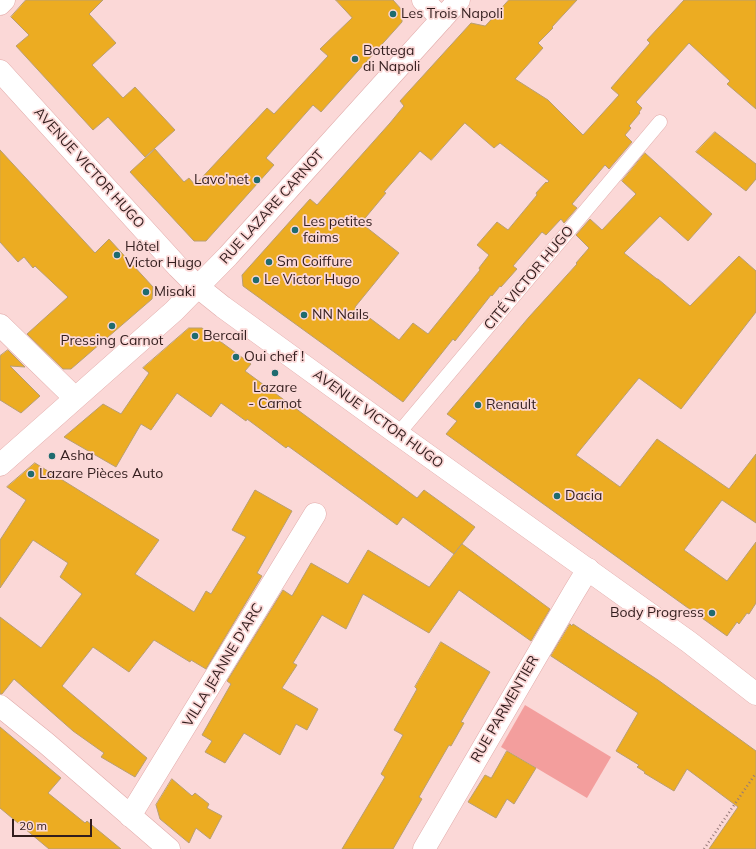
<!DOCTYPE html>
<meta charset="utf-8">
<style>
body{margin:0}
#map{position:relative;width:756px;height:849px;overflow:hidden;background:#fbd8d7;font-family:Mulish,sans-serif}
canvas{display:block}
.scale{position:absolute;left:12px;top:819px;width:80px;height:18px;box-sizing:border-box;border:2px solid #321d1d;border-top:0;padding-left:5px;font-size:12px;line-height:14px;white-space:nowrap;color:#321d1d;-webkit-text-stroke:3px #fbd8d7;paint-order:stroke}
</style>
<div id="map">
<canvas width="756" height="849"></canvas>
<div class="scale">20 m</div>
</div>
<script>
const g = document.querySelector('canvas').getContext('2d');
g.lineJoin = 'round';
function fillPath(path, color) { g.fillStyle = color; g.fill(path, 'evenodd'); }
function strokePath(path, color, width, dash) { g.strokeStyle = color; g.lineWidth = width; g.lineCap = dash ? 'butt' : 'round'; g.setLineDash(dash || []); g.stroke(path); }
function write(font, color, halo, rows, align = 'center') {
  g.font = font + ' Mulish,sans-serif'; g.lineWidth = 3.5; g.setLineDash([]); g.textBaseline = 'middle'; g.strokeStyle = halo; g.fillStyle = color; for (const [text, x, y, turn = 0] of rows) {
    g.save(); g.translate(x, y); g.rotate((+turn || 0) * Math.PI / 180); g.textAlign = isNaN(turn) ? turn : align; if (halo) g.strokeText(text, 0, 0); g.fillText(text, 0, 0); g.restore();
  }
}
const green = new Path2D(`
 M525 705 611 757 587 798 501 747Z`);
const building = new Path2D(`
 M26 0H103L89 14 116 43 92 65 123 98 135 87 175 130 145 157 108 117 93 130 16 46 29 35 11 17Z
 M336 0H393L402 10V22L321 112 313 105 266 158 274 165 206 241H194L130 172 155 149 184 182 189 178 195 185 267 108 274 114 328 56 320 49 352 18Z
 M509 0H577L552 27 553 28 538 43 543 48 515 79 548 100 583 135 619 95 611 88 650 43 647 40 684 0H756V109L727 84 730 81 689 43 636 102 642 108 639 112 640 113 629 126 631 128 625 135 632 142 609 169 605 165 572 204 577 208 564 223 561 219 546 235 542 232 513 266 517 269 501 287 500 286 492 296 491 295 455 341 453 339 403 402 243 286 242 275 310 199 317 205 390 123 404 106 400 101 471 23 485 26ZM465 123 494 148 500 143 549 181 547 183 546 182 536 193 537 195 508 230 497 222 477 245 489 255 479 268 480 270 428 334 413 323 399 340 355 307 399 253 361 223 386 193 384 192 420 151 431 160Z
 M715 132 756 164V179L746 191 696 152Z
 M0 150 95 253 109 239 153 287 152 299 71 369H63L27 334 68 297 35 266 33 268 24 257 18 262 0 242Z
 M645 153 712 214 688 241 660 216 624 253 657 279H658L690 306 739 256 756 271V312L681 409 639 378 576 455 620 487 657 439 729 489 756 454V523L722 500 684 550 727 581 756 542V603L749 614 747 613 739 624 737 622 727 636 446 434 457 421 447 414 529 317 577 264 576 263 589 248 576 235 590 219 602 230 636 194 622 181Z
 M189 328H202L251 364 245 371 417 498 424 490 475 527 454 554 403 517 397 525 288 446 286 448 247 419 246 421 221 403 211 417 177 393 151 430 141 424 116 467 64 437 103 404 121 414 149 373 143 368Z
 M8 350 25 367 10 366 40 396 21 413 0 400V356Z
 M35 463 159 540 135 574 194 612 206 591 211 594 246 537 232 530 255 490 292 511 257 573 262 576 206 669 191 660 190 662 154 640 129 672 93 647 62 686 147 758 135 777 101 757 104 753 73 731 14 679 2 694H0V617L41 648 82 594 60 577 68 563 33 540 0 588V540L26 500 7 487Z
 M462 544 550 609 531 641 459 590 429 633 363 594 346 629 322 615 293 663 297 665 282 688 318 709 307 730 296 724 280 755 244 733 225 763 205 752 212 741 202 735 231 684 227 681 283 590 292 596 311 563 348 584 368 550 429 587Z
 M570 624 572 626 573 624 658 680 756 751V849H709L738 807 687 769 674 791 644 773 645 772 637 767 639 765 616 751 638 713 551 656Z
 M441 642 490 672 461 722 464 723 451 746 449 745 419 797 422 799 393 849H342L385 777 381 774 403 735 394 730 417 689 415 687Z
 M0 727 61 778 48 793 85 823 87 821 121 849H49L0 808Z
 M507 751 536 768 514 804 507 799 496 818 468 802 485 775 491 778Z
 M172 779 192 796 195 793 209 804 207 808 222 816 210 839 196 828 189 843 160 819 156 805Z`);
const path = new Path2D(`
 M704 849 756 773`);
const service = new Path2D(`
 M398 434 660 122`);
const minor = new Path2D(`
 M423 0 442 19
 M0 4 4 0
 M0 325 75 398
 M0 465 174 311 228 256 459 0
 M0 706 46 743 169 849
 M130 816 315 514
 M424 849 574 592 588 569`);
const tertiary = new Path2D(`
 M0 71 178 267 198 287 223 307 398 434 689 642 756 694`);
const markers = [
 [393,14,4,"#1f6b6f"],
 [355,59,4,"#1f6b6f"],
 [257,180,4,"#1f6b6f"],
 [295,230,4,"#1f6b6f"],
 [117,255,4,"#1f6b6f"],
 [269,262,4,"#1f6b6f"],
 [256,280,4,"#1f6b6f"],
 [146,292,4,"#1f6b6f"],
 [304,315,4,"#1f6b6f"],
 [112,326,4,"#1f6b6f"],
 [195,336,4,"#1f6b6f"],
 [236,357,4,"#1f6b6f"],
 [275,373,4,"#1f6b6f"],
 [478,405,4,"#1f6b6f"],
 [52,456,4,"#1f6b6f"],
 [31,474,4,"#1f6b6f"],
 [557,496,4,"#1f6b6f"],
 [712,613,4,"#1f6b6f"]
];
const poiNames = [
 ["Les Trois Napoli",401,14],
 ["Bottega",363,51],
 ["di Napoli",363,67],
 ["Lavo'net",249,180,"right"],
 ["Les petites",303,222],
 ["faims",303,238],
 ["Hôtel",125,247],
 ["Victor Hugo",125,263],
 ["Sm Coiffure",277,262],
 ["Le Victor Hugo",264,280],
 ["Misaki",154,292],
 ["NN Nails",312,315],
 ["Bercail",203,336],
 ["Pressing Carnot",112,341,"center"],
 ["Oui chef !",244,357],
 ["Lazare",275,388,"center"],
 ["- Carnot",275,404,"center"],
 ["Renault",486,405],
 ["Asha",60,456],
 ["Lazare Pièces Auto",39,474],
 ["Dacia",565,496],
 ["Body Progress",704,613,"right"]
];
const streetNames = [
 ["AVENUE VICTOR HUGO",89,168,48],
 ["RUE LAZARE CARNOT",272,207,-48],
 ["CITÉ VICTOR HUGO",529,278,-50],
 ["AVENUE VICTOR HUGO",378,419,36],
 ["VILLA JEANNE D'ARC",223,665,-59],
 ["RUE PARMENTIER",505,709,-60]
];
fillPath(green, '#f39e9d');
fillPath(building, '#ecac22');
strokePath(building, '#b89e73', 1);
strokePath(service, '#e1aaa9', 15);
strokePath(minor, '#e1aaa9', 23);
strokePath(tertiary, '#e1aaa9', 23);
strokePath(path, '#957979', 2.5, [1, 3]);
strokePath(service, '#fff', 14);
strokePath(minor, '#fff', 22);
strokePath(tertiary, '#fff', 22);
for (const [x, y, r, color] of markers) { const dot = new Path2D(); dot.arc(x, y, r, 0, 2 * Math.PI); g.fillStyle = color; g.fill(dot); strokePath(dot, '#fbd8d7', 1.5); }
write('14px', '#321d1d', '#fbd8d7', poiNames, 'left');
write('14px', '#321d1d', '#fbd8d7', streetNames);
</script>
